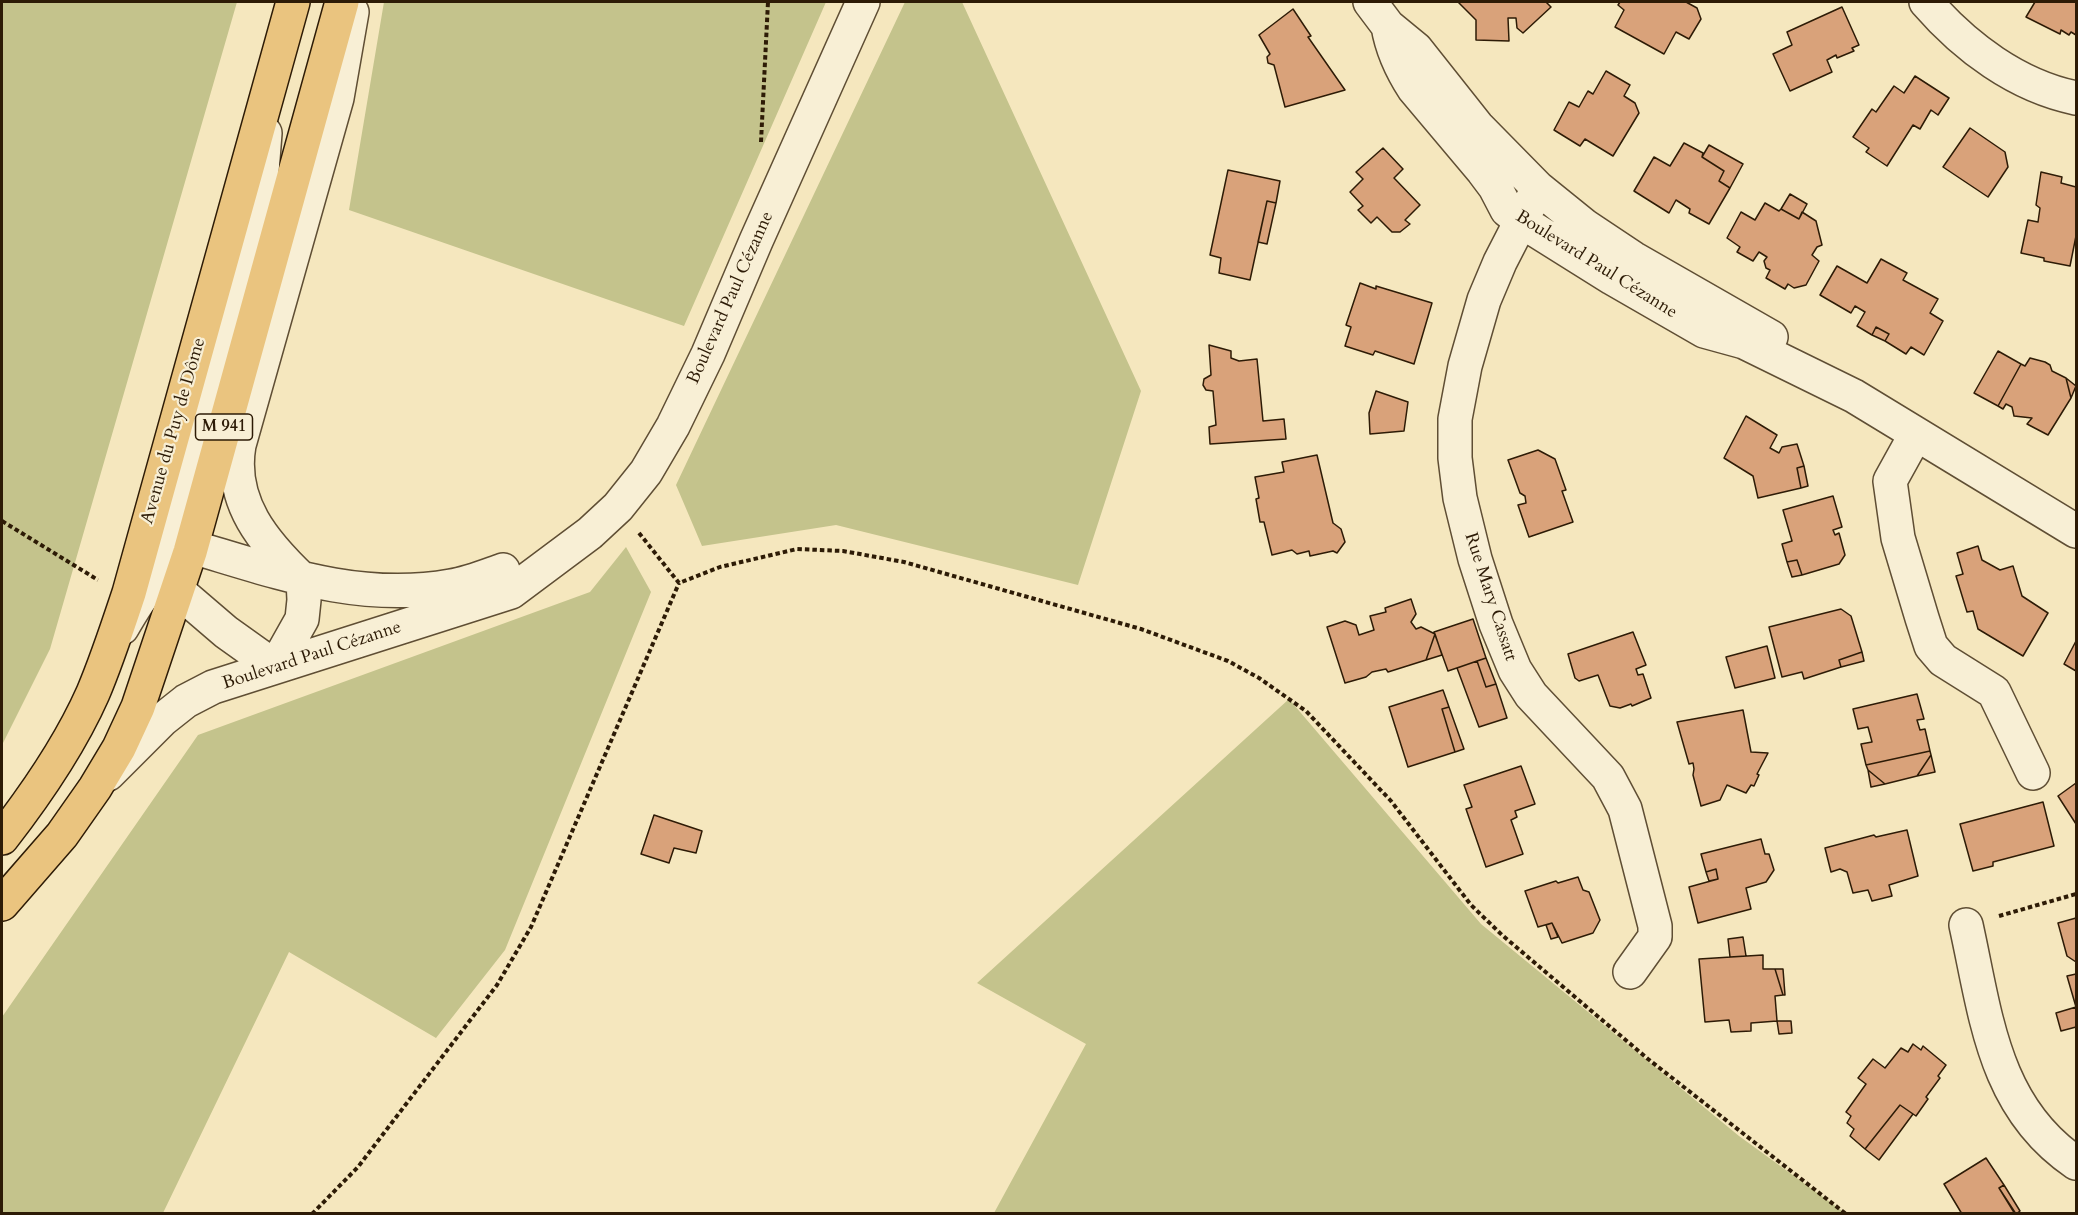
<!DOCTYPE html>
<meta charset="utf-8">
<style>
body{margin:0}
#map{position:relative;width:2078px;height:1215px;overflow:hidden;background:#f5e7be;font-family:Cardo,serif}
canvas{display:block}
.frame{position:absolute;inset:0;border:3px solid #2d1b06;pointer-events:none}
</style>
<div id="map">
<canvas width="2078" height="1215"></canvas>
<div class="frame"></div>
</div>
<script>
const g = document.querySelector('canvas').getContext('2d');
g.lineJoin = 'round';
function fillPath(path, color) { g.fillStyle = color; g.fill(path, 'evenodd'); }
function strokePath(path, color, width, dash) { g.strokeStyle = color; g.lineWidth = width; g.lineCap = dash ? 'butt' : 'round'; g.setLineDash(dash || []); g.stroke(path); }
function write(font, color, halo, rows, align = 'center') {
  g.font = font + ' Cardo,serif'; g.lineWidth = 4.5; g.setLineDash([]); g.textBaseline = 'middle'; g.strokeStyle = halo; g.fillStyle = color; for (const [text, x, y, turn = 0] of rows) {
    g.save(); g.translate(x, y); g.rotate((+turn || 0) * Math.PI / 180); g.textAlign = isNaN(turn) ? turn : align; if (halo) g.strokeText(text, 0, 0); g.fillText(text, 0, 0); g.restore();
  }
}
const green = new Path2D(`
 M2 2H237L50 649 2 745Z
 M384 2H826L684 326 349 210Z
 M905 2H962L1141 391 1078 585 836 525 702 546 676 485Z
 M626 547 651 592 505 950 436 1038 289 952 163 1213H2V1017L198 735 590 592Z
 M1289 699 1481 924 1739 1136 1845 1213H994L1086 1044 977 983Z`);
const building = new Path2D(`
 M1458 2H1546L1551 7 1523 33 1517 28 1516 18H1508L1509 41 1476 40V20Z
 M1620 2H1686L1697 8 1701 19 1689 39 1676 32 1664 54 1615 27 1624 10 1618 5Z
 M2035 2H2076V35L2071 32 2069 35 2061 30 2060 34 2026 17Z
 M1842 7 1859 45 1852 48 1854 51 1837 58 1836 55 1827 60 1832 72 1790 91 1773 54 1792 45 1787 32Z
 M1293 9 1311 36 1308 37 1345 90 1285 107 1274 65 1268 63 1267 57 1270 54 1259 35Z
 M1606 71 1630 85 1624 96 1635 103 1639 113 1613 156 1585 139 1580 146 1554 130 1569 102 1579 107 1588 91 1593 94Z
 M1915 76 1949 98 1938 115 1931 110 1920 129 1913 125 1887 166 1866 152 1869 148 1853 137 1872 109 1876 112 1894 86 1904 93Z
 M1970 128 2005 152 2008 167 1988 197 1943 167Z
 M1684 143 1703 153 1702 157 1724 171 1719 181 1730 188 1709 224 1689 213 1690 209 1676 200 1669 213 1634 191 1654 157 1670 166Z
 M1709 145 1743 164 1730 188 1719 181 1724 171 1702 157Z
 M1383 148 1403 169 1394 178 1420 205 1405 220 1410 224 1400 232H1392L1377 217 1371 223 1358 210 1363 206 1350 192 1363 179 1356 172Z
 M1228 170 1280 181 1276 203 1267 201 1250 280 1219 273 1221 258 1210 255Z
 M2041 172 2062 177 2061 183 2076 187V236L2070 266 2044 261V258L2021 253 2028 220 2038 222 2040 208 2036 205Z
 M1790 194 1807 204 1799 219 1781 209Z
 M1267 201 1276 203 1267 244 1258 242Z
 M1765 203 1779 211 1781 209 1799 219 1802 212 1816 221 1822 245 1817 247 1812 255 1819 261 1806 285 1794 288 1788 284 1785 289 1766 278 1770 270 1766 268 1764 261 1767 257 1759 252 1753 261 1737 252 1740 247 1727 238 1741 212 1755 220Z
 M1881 259 1907 273 1903 280 1938 299 1930 313 1943 321 1924 355 1911 347 1906 354 1885 341 1889 334 1876 327 1872 335 1857 326 1865 312 1855 306 1851 313 1820 295 1837 266 1867 283Z
 M1360 283 1376 289V286L1432 303 1414 364 1375 351 1373 355 1345 346 1351 327 1346 325Z
 M1876 327 1889 334 1885 341 1872 335Z
 M1209 345 1231 351V358L1239 361 1257 359 1263 421 1284 419 1286 439 1210 444 1209 427 1216 425 1213 391 1206 390 1203 385 1204 379 1211 375Z
 M1998 351 2021 364 1998 406 1974 393Z
 M2030 358 2045 362 2050 365 2052 371 2066 378 2071 398 2048 435 2027 424 2032 418 2014 416 2012 407 2006 404 2003 409 1998 406 2021 364 2025 366Z
 M2066 378 2076 386 2071 398Z
 M1376 391 1408 402 1404 431 1370 434 1369 413Z
 M1746 416 1777 435 1770 448 1779 453 1782 447 1797 444 1804 466 1797 468 1801 488 1758 498 1753 476 1724 458Z
 M1538 450 1555 459 1566 490 1562 491 1573 522 1529 537 1518 505 1526 503 1525 496 1520 493 1508 460Z
 M1317 455 1333 523 1341 529 1345 542 1337 553 1333 551 1310 556 1309 551 1297 554 1292 550 1272 555 1264 522H1260L1256 499 1259 498 1255 477 1284 472 1282 462Z
 M1804 466 1808 486 1801 488 1797 468Z
 M1833 496 1842 527 1833 530 1835 535 1839 533 1845 555 1839 564 1802 575 1797 560 1787 562 1782 544 1792 541 1783 510Z
 M1978 546 1982 560 2000 570 2013 566 2022 596 2048 613 2023 656 1978 629 1973 611 1967 612 1956 576 1963 574 1957 553Z
 M1797 560 1802 575 1792 577 1787 562Z
 M1411 599 1416 614 1411 622 1416 629 1421 627 1435 634 1426 660 1388 672 1386 669 1372 672 1366 677 1345 683 1327 627 1345 621 1356 625 1359 635 1374 630 1370 616 1386 612 1385 608Z
 M1841 609 1851 616 1862 652 1839 660 1841 667 1804 679 1802 672 1782 677 1769 627Z
 M1473 619 1486 658 1448 671 1434 632Z
 M1633 632 1646 665 1636 669 1638 675 1643 674 1651 698 1632 706 1631 704 1620 708 1610 706 1598 675 1579 681 1575 678 1568 654Z
 M1435 634 1442 655 1426 660Z
 M2076 641V671L2064 664Z
 M1767 646 1775 678 1735 688 1726 657Z
 M1862 652 1864 661 1841 667 1839 660Z
 M1486 658 1496 684 1486 687 1477 661Z
 M1477 661 1486 687 1496 684 1507 718 1479 727 1457 668Z
 M1443 690 1449 707 1442 709 1455 752 1408 767 1389 707Z
 M1917 694 1924 719 1917 720 1920 730 1925 729 1930 751 1866 765 1861 744 1872 742 1868 727 1858 729 1853 709Z
 M1449 707 1464 749 1455 752 1442 709Z
 M1743 710 1751 752 1768 753 1757 774 1759 775 1754 786 1751 785 1746 793 1727 785 1720 800 1701 806 1693 775 1694 769 1693 763 1689 764 1677 722Z
 M1930 751 1931 755 1917 776 1885 784 1868 770 1866 765Z
 M1931 755 1935 772 1917 776Z
 M1521 766 1535 804 1515 811 1517 817 1511 820 1523 854 1486 867 1466 809 1472 807 1464 785Z
 M1868 770 1885 784 1871 787Z
 M2076 783V824L2058 796Z
 M2043 802 2054 846 1993 862V866L1973 871 1960 824Z
 M654 815 702 831 696 853 674 848 669 863 641 854Z
 M1907 830 1918 876 1889 885 1892 896 1872 901 1868 890 1853 893 1847 872 1840 869 1831 872 1825 848 1874 835 1876 837Z
 M1761 839 1765 854H1769L1774 870 1766 882 1746 888 1751 909 1698 923 1689 887 1718 879 1716 869 1706 872 1701 854Z
 M1716 869 1718 879 1709 881 1706 872Z
 M1578 877 1583 890 1589 892 1600 920 1593 933 1562 943 1552 923 1538 927 1525 891 1556 881 1558 883Z
 M2076 918V962L2067 956 2058 923Z
 M1552 923 1558 937 1551 939 1546 925Z
 M1743 937 1746 956 1730 957 1728 939Z
 M1763 955V969H1775L1783 995 1775 996 1777 1021 1751 1023V1031L1731 1032 1729 1020 1705 1022 1699 959Z
 M1775 969H1783L1785 995H1783Z
 M2076 974V1007L2067 976Z
 M2076 1007V1027L2061 1031 2056 1013Z
 M1777 1021H1791L1792 1033 1779 1034Z
 M1913 1044 1921 1050 1923 1046 1946 1065 1938 1076 1940 1078 1926 1097 1928 1099 1916 1116 1900 1105 1865 1149 1850 1136 1854 1129 1847 1123 1851 1116 1846 1112 1866 1084 1858 1078 1873 1059 1885 1068 1901 1048 1908 1052Z
 M1900 1105 1913 1114 1879 1160 1865 1149Z
 M1986 1158 2004 1185 1999 1188 2015 1214H1962L1944 1184Z
 M2004 1185 2020 1211 2016 1214 1999 1188Z`);
const path = new Path2D(`
 M761 142 768 2
 M2 521 98 580
 M639 533 679 583 720 567 797 549 843 551 904 562 1141 629 1228 661 1259 678 1306 711 1391 801 1471 905 1502 935 1648 1059 1846 1214
 M1999 916 2076 894
 M312 1214 358 1167 497 985 531 927 679 583`);
const minor = new Path2D(`
 M1370 2 1388 26 1416 49 1477 126 1538 188 1585 226 1633 258 1771 337
 M1926 2C1965 47 2017 86 2076 98
 M1388 26C1392 50 1401 69 1414 89L1483 171 1495 187 1507 210 1521 221 1612 278 1704 331 1744 342 1854 396 2076 531
 M265 133 261 185 249 268 166 568 169 580 177 590 226 632 275 667 302 619 304 600 303 580C264 543 229 502 239 445L337 98 352 12
 M1538 188 1500 262 1484 300 1465 366 1455 419V458L1460 498 1475 559 1496 624 1515 670 1531 695 1608 777 1625 809 1655 926V937L1630 972
 M1916 434 1890 481 1898 538 1922 618 1931 646 1943 660 1994 692 2033 773
 M122 628C140 597 163 559 199 549 283 574 362 602 451 586 469 583 486 576 503 570
 M108 774 162 720 186 701 213 687 511 592 590 533 618 507 646 472 673 426 708 354 756 241 863 2
 M1966 925C1986 1015 1993 1107 2076 1163`);
const major = new Path2D(`
 M2 838C37 793 70 745 93 693 107 660 118 626 129 593L293 2
 M2 904 62 835 95 788 119 748 138 707 190 552 342 2`);
const shields = [
 [224,427,57]
];
const shieldNames = [
 ["M 941",224,427]
];
const streetNames = [
 ["Boulevard Paul Cézanne",1596,265,32],
 ["Boulevard Paul Cézanne",731,298,-66],
 ["Avenue du Puy de Dôme",174,431,-74],
 ["Rue Mary Cassatt",1490,597,72],
 ["Boulevard Paul Cézanne",312,656,-18]
];
fillPath(green, '#c4c38c');
fillPath(building, '#d9a27a');
strokePath(building, '#2d1b06', 1.5);
strokePath(minor, '#5f4e34', 36);
strokePath(major, '#2d1b06', 36);
strokePath(path, '#2d1b06', 4, [4.5, 3]);
strokePath(minor, '#f8efd5', 33);
strokePath(major, '#eac47f', 33);
for (const [x, y, w] of shields) { const box = new Path2D(); box.roundRect(x - w / 2, y - 13, w, 26, 4.5); g.fillStyle = '#f8efd5'; g.fill(box); strokePath(box, '#2d1b06', 1.5); }
write('bold 16px', '#2d1b06', null, shieldNames);
write('18px', '#2d1b06', '#f8efd5', streetNames);
</script>
